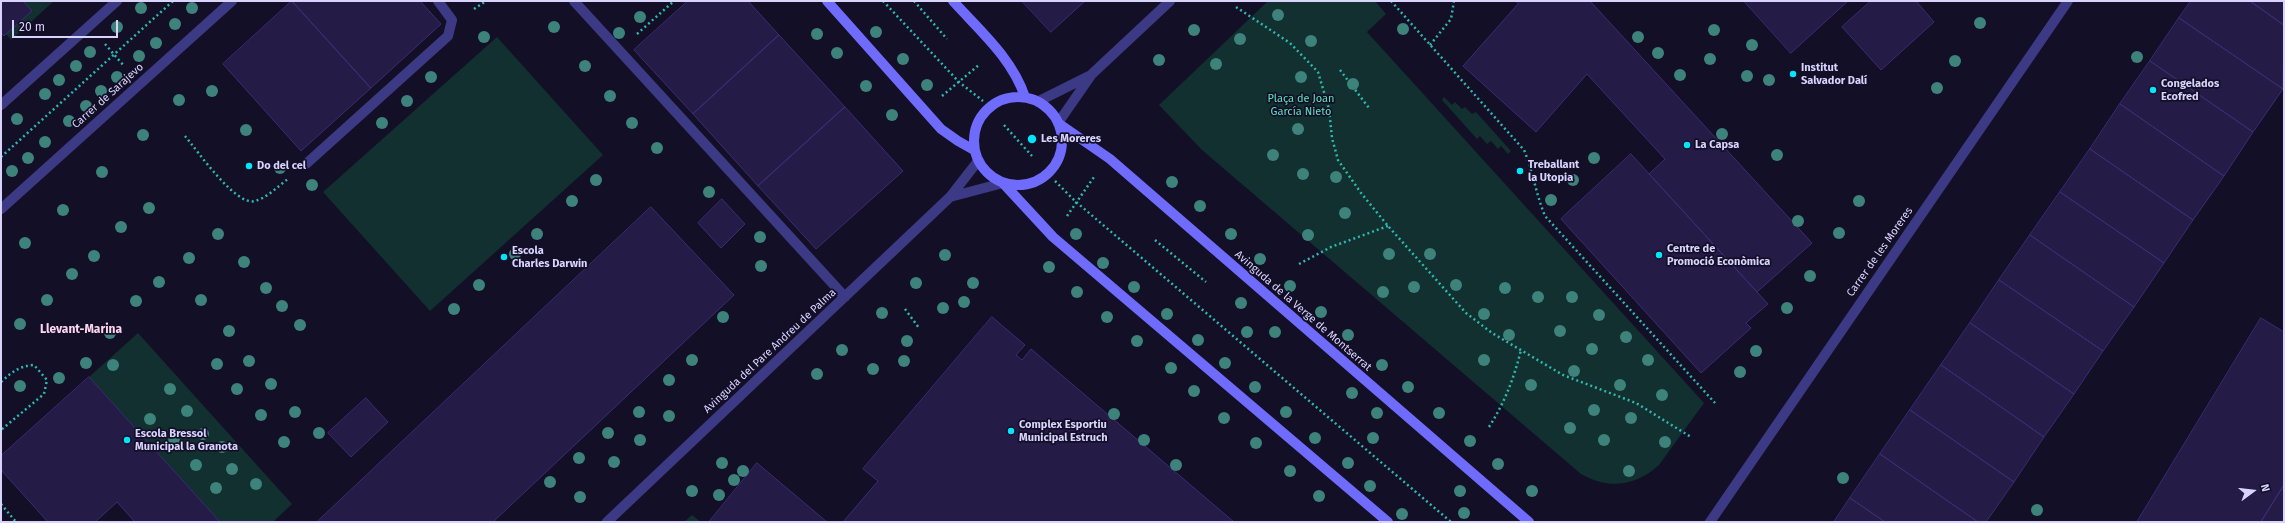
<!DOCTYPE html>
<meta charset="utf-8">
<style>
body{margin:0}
#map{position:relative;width:2285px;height:523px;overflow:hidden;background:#130f26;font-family:"Fira Sans",sans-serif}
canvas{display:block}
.frame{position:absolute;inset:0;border:2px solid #d9d4ff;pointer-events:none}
.north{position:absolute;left:2233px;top:471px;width:40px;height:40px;-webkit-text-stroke:3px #130f26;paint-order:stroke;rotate:75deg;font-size:11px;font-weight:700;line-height:16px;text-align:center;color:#d9d4ff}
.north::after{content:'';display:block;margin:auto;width:14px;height:18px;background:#d9d4ff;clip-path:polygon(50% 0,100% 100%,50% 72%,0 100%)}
.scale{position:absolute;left:12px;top:20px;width:106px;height:18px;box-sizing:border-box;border:2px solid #d9d4ff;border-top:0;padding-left:5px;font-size:12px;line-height:14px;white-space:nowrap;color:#d9d4ff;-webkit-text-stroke:3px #130f26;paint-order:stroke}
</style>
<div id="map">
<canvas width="2285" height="523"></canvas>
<div class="frame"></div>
<div class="north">N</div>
<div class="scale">20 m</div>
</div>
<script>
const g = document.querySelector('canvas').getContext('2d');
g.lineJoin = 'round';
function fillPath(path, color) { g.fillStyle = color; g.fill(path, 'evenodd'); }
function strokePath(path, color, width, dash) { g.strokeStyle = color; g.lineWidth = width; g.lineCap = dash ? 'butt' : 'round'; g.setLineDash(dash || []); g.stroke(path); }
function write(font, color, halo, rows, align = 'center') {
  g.font = font + ' "Fira Sans",sans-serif'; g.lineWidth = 3.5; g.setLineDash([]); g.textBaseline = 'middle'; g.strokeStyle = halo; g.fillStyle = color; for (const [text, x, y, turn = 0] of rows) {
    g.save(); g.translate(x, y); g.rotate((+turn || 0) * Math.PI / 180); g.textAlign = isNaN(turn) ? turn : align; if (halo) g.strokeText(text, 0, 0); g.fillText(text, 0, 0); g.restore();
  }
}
const green = new Path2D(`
 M23 1H54L11 40 6 34Z
 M1268 1H1375L1386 14 1367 32 1704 403 1659 465C1636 486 1609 490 1581 474L1202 150 1159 105Z
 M497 37 603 155 430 311 323 192Z
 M1444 97 1452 105 1455 102 1462 109 1465 107 1472 114 1476 112 1511 151 1508 154 1501 146 1498 149 1491 141 1487 144 1480 136 1477 139 1442 100Z
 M138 333 292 504 273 522H220L89 377Z
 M692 515 701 522H684Z`);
const building = new Path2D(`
 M1 1H23L32 11 4 36 1 33Z
 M292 1H420L441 24 371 88Z
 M292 1 371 88 301 151 223 64Z
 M688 1H748L779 35 693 114 634 50Z
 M1022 1H1085L1051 32Z
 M1516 1H1590L1812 243 1757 292 1649 174 1665 159 1587 74 1536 132 1463 66 1518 4Z
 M1744 1H1848L1791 53Z
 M1871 1H1916L1934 22 1881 70 1842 27Z
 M2191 1H2250L2284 25 2283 89 2179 18Z
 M2250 1H2284V25Z
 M2179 18 2283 89 2253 132 2150 61Z
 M779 35 845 107 758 186 693 114Z
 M2150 61 2253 132 2224 176 2120 104Z
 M2120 104 2224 176 2193 220 2090 149Z
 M845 107 903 171 816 249 758 186Z
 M2090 149 2193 220 2164 263 2060 192Z
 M1631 154 1768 304 1746 323 1751 328 1701 373 1561 219Z
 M2060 192 2164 263 2134 307 2030 235Z
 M722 199 745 224 721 248 698 223Z
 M651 207 734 295 493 522H317Z
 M2030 235 2134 307 2103 351 1999 280Z
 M1999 280 2103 351 2074 394 1970 323Z
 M992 317 1025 345 1016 355 1022 360 1031 349 1234 522H843L878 481 863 469Z
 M2261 318 2284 332V485L2261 522H2137Z
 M1970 323 2074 394 2044 437 1941 365Z
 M1941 365 2044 437 2014 482 1910 410Z
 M89 377 220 522H135L117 502 95 522H48L1 470V456Z
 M366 398 388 422 351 457 328 433Z
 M1910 410 2014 482 1986 522H1978L1880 454Z
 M1880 454 1978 522H1885L1850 498Z
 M757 463 827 522H709Z
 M2284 485V522H2261Z
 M1850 498 1885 522H1834Z`);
const path = new Path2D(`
 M883 1 959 82 983 101
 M914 1 947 39
 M1391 1 1524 150C1533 172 1536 194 1545 216L1715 403
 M1236 7 1290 43 1318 72 1329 109 1332 138 1338 160 1361 193 1388 226 1466 313 1492 333 1563 375 1636 403 1691 437
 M474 9 486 1
 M637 34 674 1
 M105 44 124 66
 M1430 45 1451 19 1454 1
 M1340 70 1369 108
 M942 96 980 64
 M1004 125 1032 156
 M185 136C197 150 236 207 255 201 267 198 278 186 288 179
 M1 157 173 1
 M1055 181 1075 201 1451 522
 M1067 216 1094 177
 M1155 240 1206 282
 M1299 264 1331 247 1388 226
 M905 309 919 328
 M1 382C12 372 19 366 34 365L47 380 44 394 1 430
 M1489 427C1505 402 1514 378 1521 350
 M1 504 16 522`);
const street = new Path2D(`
 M574 1 845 297
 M1039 101 1089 76
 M1 105 117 1
 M1058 123 1092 74 1170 1
 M978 161 950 197 1003 183
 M306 164 448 36 452 20 438 1
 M1 209 232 1
 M607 522 950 197
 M1710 522 2068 1`);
const secondary = new Path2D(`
 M827 1 941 129 958 141 974 150
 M953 1C980 31 1012 58 1025 97
 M974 141a44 44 0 1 1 88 0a44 44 0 1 1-88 0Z
 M1058 123 1110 159 1529 522
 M1003 183 1053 237 1388 522`);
const trees = [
 [141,8],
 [192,8],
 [1278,15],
 [640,17],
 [1980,23],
 [175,24],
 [117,27],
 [554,27],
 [1403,29],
 [1194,30],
 [1714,30],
 [876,32],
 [619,33],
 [817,34],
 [484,37],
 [1638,37],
 [1240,39],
 [1311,41],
 [156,43],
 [1752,45],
 [90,52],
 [837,53],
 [1658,53],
 [139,56],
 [2137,57],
 [903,59],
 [1710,59],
 [1159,60],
 [1955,61],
 [1216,64],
 [76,66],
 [585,66],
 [1680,75],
 [1747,76],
 [117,77],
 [431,77],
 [1301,77],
 [59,80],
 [1769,80],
 [1353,84],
 [927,85],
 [866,86],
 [1937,88],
 [101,91],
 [212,91],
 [45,94],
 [610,96],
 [179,100],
 [407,101],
 [86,106],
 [892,115],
 [17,119],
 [69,121],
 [382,123],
 [632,123],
 [1298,129],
 [246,130],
 [1722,134],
 [143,135],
 [45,142],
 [657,148],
 [1273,155],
 [1777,155],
 [28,158],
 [1594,158],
 [280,168],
 [12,171],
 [102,172],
 [1303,174],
 [1336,177],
 [596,180],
 [1573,180],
 [1172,182],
 [312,185],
 [709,192],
 [1551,200],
 [572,201],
 [1859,201],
 [1200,206],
 [149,208],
 [63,210],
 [1345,213],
 [1798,221],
 [121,227],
 [1839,233],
 [218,234],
 [537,234],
 [1076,234],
 [1231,234],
 [1308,235],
 [760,237],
 [25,243],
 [515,254],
 [1389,254],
 [1430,254],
 [945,255],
 [94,256],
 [189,258],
 [1260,259],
 [244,262],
 [1103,263],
 [761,266],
 [1049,267],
 [72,274],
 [1810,276],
 [159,282],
 [916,283],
 [973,283],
 [479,285],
 [1456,285],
 [1290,286],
 [1134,287],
 [1414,287],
 [266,288],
 [1505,288],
 [1077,292],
 [1383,292],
 [1538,297],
 [1572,297],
 [47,300],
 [201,300],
 [136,301],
 [964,302],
 [1241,303],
 [282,306],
 [943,308],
 [1787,308],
 [454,309],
 [1321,312],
 [882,313],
 [1167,314],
 [1484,314],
 [1599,315],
 [723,317],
 [1107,317],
 [20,324],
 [300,325],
 [229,331],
 [1560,331],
 [1247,332],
 [1275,332],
 [110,333],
 [1348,335],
 [1509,335],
 [1626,337],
 [1198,340],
 [907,341],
 [1137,341],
 [1592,349],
 [842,350],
 [1756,351],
 [692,360],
 [1484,360],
 [1648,360],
 [249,361],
 [904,361],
 [86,363],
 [1225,363],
 [217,364],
 [113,365],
 [1382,365],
 [1171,368],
 [873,369],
 [1574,371],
 [1740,372],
 [817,374],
 [59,378],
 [669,380],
 [271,384],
 [1531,385],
 [1620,385],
 [20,386],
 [1255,387],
 [1408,387],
 [170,389],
 [237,389],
 [1194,391],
 [1352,393],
 [1662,395],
 [1594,410],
 [187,411],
 [295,412],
 [639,412],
 [1286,412],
 [1377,413],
 [1439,413],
 [1114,414],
 [261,415],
 [669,416],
 [1224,418],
 [1631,418],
 [150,419],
 [1570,428],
 [319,433],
 [608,433],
 [203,434],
 [1315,438],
 [1373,438],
 [640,440],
 [1144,440],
 [1604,440],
 [174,441],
 [1470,441],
 [284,442],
 [1665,442],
 [1256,443],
 [222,447],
 [579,458],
 [614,462],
 [722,463],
 [1348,463],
 [1498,464],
 [196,465],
 [1176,465],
 [232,469],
 [743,471],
 [1290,471],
 [1629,471],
 [1843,478],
 [734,480],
 [550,482],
 [256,484],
 [1370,486],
 [216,488],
 [692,491],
 [1460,491],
 [1532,491],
 [719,495],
 [1319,496],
 [580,497],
 [2037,510],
 [1464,513],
 [1402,514]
];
const markers = [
 [1793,74,4,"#00e5ff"],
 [2153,90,4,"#00e5ff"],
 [1032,139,5,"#00e5ff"],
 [1687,145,4,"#00e5ff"],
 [249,166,4,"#00e5ff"],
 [1520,171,4,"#00e5ff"],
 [1659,255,4,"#00e5ff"],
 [504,257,4,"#00e5ff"],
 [1011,431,4,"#00e5ff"],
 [127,440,4,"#00e5ff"]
];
const poiNames = [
 ["Institut",1801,68],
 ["Salvador Dalí",1801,81],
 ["Congelados",2161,84],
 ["Ecofred",2161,97],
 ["Les Moreres",1041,139],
 ["La Capsa",1695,145],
 ["Treballant",1528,165],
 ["la Utopia",1528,178],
 ["Do del cel",257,166],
 ["Centre de",1667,249],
 ["Promoció Econòmica",1667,262],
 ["Escola",512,251],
 ["Charles Darwin",512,264],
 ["Complex Esportiu",1019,425],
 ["Municipal Estruch",1019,438],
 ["Escola Bressol",135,434],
 ["Municipal la Granota",135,447]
];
const streetNames = [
 ["Carrer de Sarajevo",108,96,-42],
 ["Carrer de les Moreres",1880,252,-55],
 ["Avinguda de la Verge de Montserrat",1303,311,41],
 ["Avinguda del Pare Andreu de Palma",770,351,-43]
];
const parkNames = [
 ["Plaça de Joan",1301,99],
 ["García Nieto",1301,112]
];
const neighbourhoodNames = [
 ["Llevant-Marina",81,330]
];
fillPath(green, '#12302f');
fillPath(building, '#241b47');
strokePath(building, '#3b2d73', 1);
strokePath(path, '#2fb8b0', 2.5, [2, 3]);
strokePath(street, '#3d3a85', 10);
strokePath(secondary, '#6f6bff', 10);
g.fillStyle = '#3d827b';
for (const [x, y] of trees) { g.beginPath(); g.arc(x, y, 6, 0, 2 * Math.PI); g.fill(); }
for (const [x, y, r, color] of markers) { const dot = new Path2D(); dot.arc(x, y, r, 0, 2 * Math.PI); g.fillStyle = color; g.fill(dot); strokePath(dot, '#130f26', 1.5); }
write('bold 11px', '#d9d4ff', '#130f26', poiNames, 'left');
write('11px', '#d9d4ff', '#130f26', streetNames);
write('11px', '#5fe0c0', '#130f26', parkNames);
write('bold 12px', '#ffd6f0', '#130f26', neighbourhoodNames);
</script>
